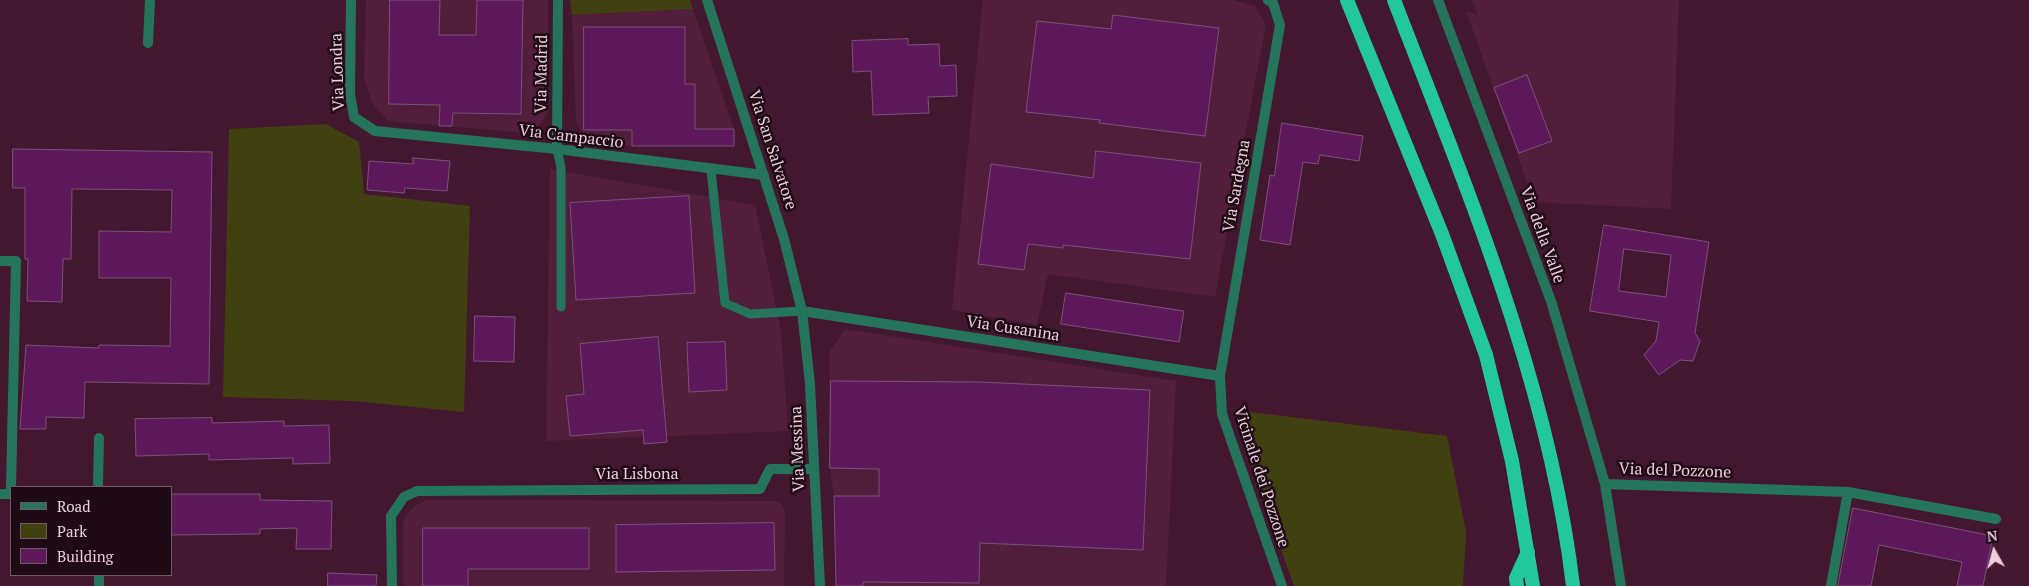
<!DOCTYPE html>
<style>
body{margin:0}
#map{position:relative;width:2029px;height:586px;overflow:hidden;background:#441730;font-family:"PT Serif",serif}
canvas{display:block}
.legend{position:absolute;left:10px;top:486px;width:162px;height:90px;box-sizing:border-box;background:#1e0b15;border:1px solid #705965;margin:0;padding:6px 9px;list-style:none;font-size:15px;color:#eccedc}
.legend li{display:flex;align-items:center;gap:10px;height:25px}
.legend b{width:25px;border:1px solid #705965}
.north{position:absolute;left:1969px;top:526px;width:50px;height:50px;-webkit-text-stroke:4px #1e0b15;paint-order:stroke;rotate:353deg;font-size:14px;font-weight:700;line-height:20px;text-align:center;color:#eccedc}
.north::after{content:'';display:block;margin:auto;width:18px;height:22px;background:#eccedc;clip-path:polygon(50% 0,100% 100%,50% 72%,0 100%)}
</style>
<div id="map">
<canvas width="2029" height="586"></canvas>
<ul class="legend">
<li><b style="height:6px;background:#25755d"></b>Road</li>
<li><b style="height:14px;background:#414010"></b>Park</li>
<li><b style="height:14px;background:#5e195c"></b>Building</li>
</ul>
<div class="north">N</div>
</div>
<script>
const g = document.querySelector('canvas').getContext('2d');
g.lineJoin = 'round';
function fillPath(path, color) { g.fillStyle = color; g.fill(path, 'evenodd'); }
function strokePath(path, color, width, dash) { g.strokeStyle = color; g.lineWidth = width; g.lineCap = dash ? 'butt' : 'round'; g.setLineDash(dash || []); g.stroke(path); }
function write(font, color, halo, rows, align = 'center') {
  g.font = font + ' "PT Serif",serif'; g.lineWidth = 5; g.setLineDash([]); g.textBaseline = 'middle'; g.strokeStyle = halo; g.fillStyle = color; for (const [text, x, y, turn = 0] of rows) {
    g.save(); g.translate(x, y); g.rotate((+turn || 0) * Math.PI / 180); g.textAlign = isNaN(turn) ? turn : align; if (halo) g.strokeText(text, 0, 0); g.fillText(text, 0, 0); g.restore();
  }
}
const built = new Path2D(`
 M366 0H548L547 113 541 124 526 133 388 121 373 105 364 79Z
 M983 0H1233L1255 6 1266 24 1215 297 1048 274 1037 325 952 310Z
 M1472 0H1679L1671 209 1534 202 1466 11 1478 15Z
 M693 9 734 129V146H632L602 143 582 135 576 121 572 15Z
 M550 169 755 205 781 331 788 431 546 441Z
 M845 329 1176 381 1166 586H836L834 496 830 468 829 352Z
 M426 500 779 501 785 511 784 586H403V523L406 515 415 506Z`);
const green = new Path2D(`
 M570 0H690L693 9 572 15Z
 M326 124 359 142 364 194 470 206 464 412 354 401 223 397 229 129Z
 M1242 411 1447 436 1466 532 1463 586H1294L1240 433Z`);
const building = new Path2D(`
 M390 0H440L439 35H476L477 0H523L521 114 453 113 452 126H439L440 105 389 104Z
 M1113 15 1219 28 1205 136 1099 123 1100 120 1026 112 1037 21 1111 29Z
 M584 27H685V84H695V129H734V146H632V130H584Z
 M908 39V45L939 44 940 66 956 65 957 96 928 97 929 113 873 115 871 71 853 72 852 41Z
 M1527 75 1552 141 1519 153 1494 88Z
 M1282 123 1363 136 1359 161 1320 155 1318 164 1303 162 1290 245 1260 240 1270 175 1274 176Z
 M13 149 212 152 209 384 85 382 84 418 46 417V429H20L26 345 99 348V345L170 346 171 278H99V231L171 232 172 190 72 189 71 259H63L62 302 27 301 28 259H25V188H13Z
 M1096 151 1201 163 1190 259 1063 245V248L1028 244 1024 270 978 264 991 164 1093 178Z
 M413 158 450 161 447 191 405 188 404 193 367 190 369 161 413 164Z
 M689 196 695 293 576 300 570 203Z
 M1604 225 1709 242 1695 333 1700 341 1693 361 1680 360 1659 375 1644 355 1656 341 1659 322 1590 311ZM1624 249 1671 255 1666 297 1619 291Z
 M1066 293 1184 311 1179 342 1061 324Z
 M475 316 515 317 514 362 474 361Z
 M658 337 667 442 644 444 643 430 570 436 566 396 584 394 580 344Z
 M725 342 727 390 689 392 687 343Z
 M831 381 980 382 1150 390 1143 550 980 543 979 583 863 582V586H836L834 496H879V469L830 468Z
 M212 418V423L284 421V426L329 425 330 463 293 464V458L209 460V454L136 456 135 419Z
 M171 494H260V500L332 501 331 549H296L297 528 260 529V534L171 535Z
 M1853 508 1993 536 1983 586H1957L1962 562 1879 545 1871 586H1838Z
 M774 523 775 570 616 572V525Z
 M423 528H589V569H468V586H423Z
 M328 573 377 575 376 586H328Z`);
const service = new Path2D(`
 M557 149 561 167V307
 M711 170 725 303 750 314 802 311`);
const minor = new Path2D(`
 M351 0 350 94 354 117 375 131 557 149 764 175
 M1268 0 1273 3 1280 25 1220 376 1222 414 1282 586
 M1438 0 1551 301 1605 484
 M148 43 150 0
 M557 149 558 0
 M0 261H16L11 487
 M802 311 1220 376
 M98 487 99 438
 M0 494H11V491
 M99 575V586
 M392 586 391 516 404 497 417 491 760 489 770 469H814
 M1621 586 1605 484 1848 492 1996 519
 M1831 586 1848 492`);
const tertiary = new Path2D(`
 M707 0 784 239 802 311 810 384 820 586`);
const trunk = new Path2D(`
 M1347 0 1442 234 1486 355 1512 461 1533 586
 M1394 0C1467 190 1549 382 1573 586
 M1517 586 1516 578 1528 552`);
const streetNames = [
 ["Via Londra",338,72,-92],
 ["Via Madrid",542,74,-89],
 ["Via Campaccio",571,137,7],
 ["Via San Salvatore",772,150,72],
 ["Via Sardegna",1237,186,-80],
 ["Via della Valle",1542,235,70],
 ["Via Cusanina",1013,329,9],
 ["Via Messina",798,449,-92],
 ["Via del Pozzone",1675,471,2],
 ["Via Lisbona",637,474],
 ["Vicinale dei Pozzone",1261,477,72]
];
fillPath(built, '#521e3b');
fillPath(green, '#414010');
fillPath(building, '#5e195c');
strokePath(building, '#7a5277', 1);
strokePath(service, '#25755d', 9);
strokePath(minor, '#25755d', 10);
strokePath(tertiary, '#25755d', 10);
strokePath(trunk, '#22c89c', 14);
write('16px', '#eccedc', '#1e0b15', streetNames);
</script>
